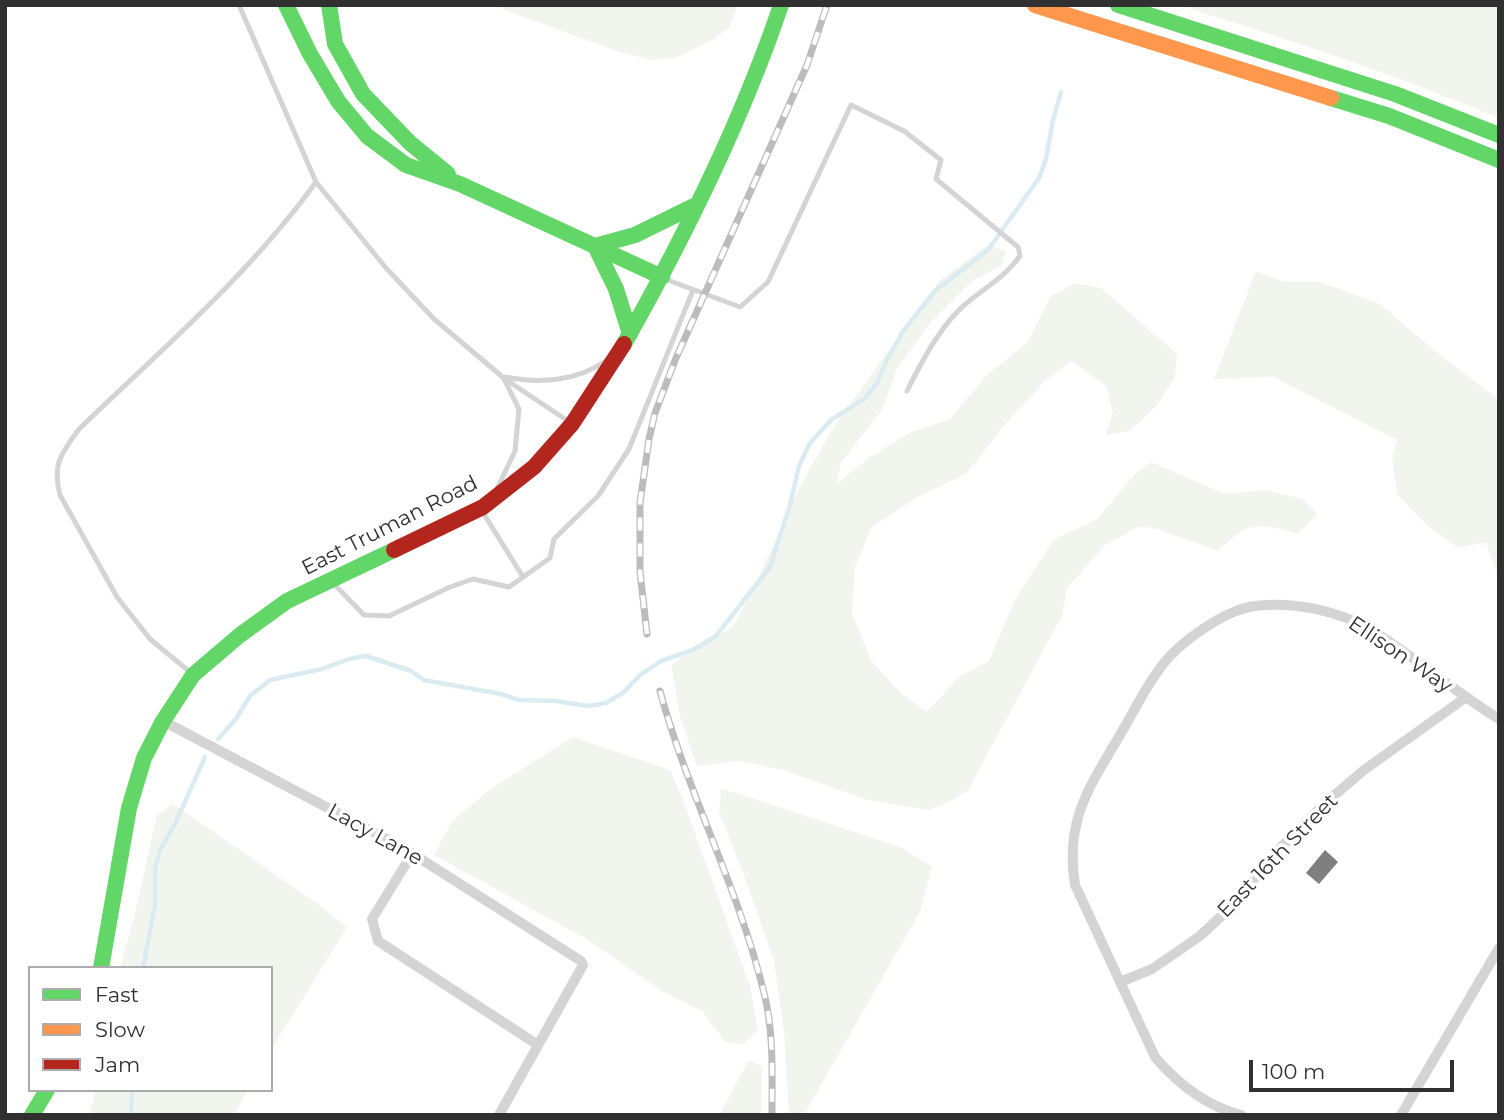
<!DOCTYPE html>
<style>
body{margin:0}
#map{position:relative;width:1504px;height:1120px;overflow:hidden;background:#fff;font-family:Montserrat,sans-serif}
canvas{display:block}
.frame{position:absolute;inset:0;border:7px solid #303030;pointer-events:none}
.legend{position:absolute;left:28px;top:966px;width:245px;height:126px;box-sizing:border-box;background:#fff;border:2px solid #acacac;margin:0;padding:9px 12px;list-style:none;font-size:21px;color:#303030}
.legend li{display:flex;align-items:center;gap:14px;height:35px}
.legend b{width:35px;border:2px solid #acacac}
.scale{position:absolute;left:1249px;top:1060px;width:205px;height:32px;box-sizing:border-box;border:4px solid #303030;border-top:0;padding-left:9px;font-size:21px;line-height:24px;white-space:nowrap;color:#303030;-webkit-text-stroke:5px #fff;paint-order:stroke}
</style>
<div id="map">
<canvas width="1504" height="1120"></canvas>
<div class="frame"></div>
<ul class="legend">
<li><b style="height:9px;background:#63d668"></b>Fast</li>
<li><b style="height:9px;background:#ff974d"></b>Slow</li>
<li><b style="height:9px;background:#b3261e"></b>Jam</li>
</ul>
<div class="scale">100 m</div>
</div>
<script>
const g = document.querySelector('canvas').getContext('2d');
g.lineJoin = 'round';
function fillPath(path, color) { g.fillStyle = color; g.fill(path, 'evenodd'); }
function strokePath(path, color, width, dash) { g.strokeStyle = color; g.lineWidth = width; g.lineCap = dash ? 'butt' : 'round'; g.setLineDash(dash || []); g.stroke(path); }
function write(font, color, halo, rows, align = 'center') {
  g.font = font + ' Montserrat,sans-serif'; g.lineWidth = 7; g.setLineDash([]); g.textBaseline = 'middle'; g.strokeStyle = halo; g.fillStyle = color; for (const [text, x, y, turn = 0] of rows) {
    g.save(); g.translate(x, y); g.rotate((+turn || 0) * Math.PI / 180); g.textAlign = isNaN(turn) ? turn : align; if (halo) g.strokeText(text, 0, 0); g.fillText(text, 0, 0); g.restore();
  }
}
const green = new Path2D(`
 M491 5H738L729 28 709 42 675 58 651 60 620 52Z
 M1178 5H1499V118C1394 74 1287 39 1178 5Z
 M988 245 1006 251 1002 265 971 282 929 324 896 371 882 410 841 462 836 484 870 457 909 433 950 419 989 373 1027 343 1051 296 1076 283 1101 288 1177 354 1175 377 1157 405 1131 430 1105 436 1113 412 1106 386 1071 361 1046 380 1007 422 966 474 919 496 871 528 855 568 852 613 871 661 903 695 927 712 959 677 989 661 1017 596 1054 539 1096 520 1135 474 1151 462 1225 494 1266 490 1302 499 1317 514 1298 534C1258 523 1250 520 1218 551L1157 529 1140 526 1104 546 1067 588 1062 616 968 790 951 801 929 810 868 800 783 770 740 761 697 766 680 716 671 665 691 648 733 627 754 587 799 488 836 423 939 281Z
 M1256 271 1284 282H1320L1380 304 1434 350 1499 400V580L1486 542 1458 548 1427 525 1397 494 1392 456 1397 440 1273 377 1214 379Z
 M573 737 670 770 683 800 750 986 758 1030 743 1044 725 1042 703 1012 665 993 586 939 434 855 452 821 492 788Z
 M721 788 903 848 932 867 920 912 804 1115H789L784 1032 774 961 745 878 719 812Z
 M173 804 315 902 347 927 271 1050V968H120L136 909 157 815Z
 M749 1060 762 1067 761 1115H719Z
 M96 1090H248L234 1115H89Z`);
const stream = new Path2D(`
 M218 739 236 719 250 696 270 680 322 669 349 659 366 656 411 671 424 680 501 694 519 700 556 701 588 706 606 703 623 693 640 675 661 661 693 650 716 636 770 567 790 505 799 466 810 443 831 420 864 399 876 385 888 358 903 331 935 291 988 250 1039 178 1046 159 1053 120 1061 92
 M143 968 155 905V868L160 850 175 824 205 757
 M131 1115 132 1090`);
const building = new Path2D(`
 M1325 850 1338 862 1319 884 1306 873Z`);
const lane = new Path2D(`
 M239 5 316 182 386 268 434 319 505 379 571 423
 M665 279 740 307 768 282 851 105 904 131 941 160 936 179 1018 247 1020 256C1003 280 978 291 958 311 936 334 921 363 907 391
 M506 377C540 384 578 381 607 360
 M496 491 515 451 519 409 504 379
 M482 511 523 577
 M333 583 364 615 389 616 450 587 473 579 509 587 550 558 554 539 598 496 629 449 693 290
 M191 673 150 639 117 597 60 495C52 464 61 454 79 429 161 350 249 275 316 182`);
const street = new Path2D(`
 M163 721 402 847 581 961 583 965 499 1115
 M412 854 372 919 378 941 538 1045
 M1120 982 1152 969 1200 936 1230 908 1278 850 1324 804 1364 770 1465 698
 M1241 1115C1206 1106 1178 1084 1155 1057L1075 885C1064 817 1092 784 1124 728 1138 704 1151 677 1170 656 1188 637 1228 609 1255 606 1294 601 1340 611 1373 631 1416 658 1455 692 1499 719
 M1401 1115 1499 948`);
const fast = new Path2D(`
 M286 5 310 54 338 101 367 136 406 165 460 184 662 277
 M329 5 335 44 363 94 410 143 448 174
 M1118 5 1395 94 1499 135
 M1331 98 1389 116 1499 160
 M630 334 616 289 595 246 635 235 696 205
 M624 344C685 236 741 123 781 5
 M101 968 129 808 144 758 163 721 193 675 240 635 287 601 394 550
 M32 1115 47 1090`);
const slow = new Path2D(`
 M1035 5 1331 98`);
const jam = new Path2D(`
 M394 550 483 507 534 467 572 424 624 344`);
const rail = new Path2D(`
 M647 634 640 572V503L649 439 655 413 676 358 807 65 827 5
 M660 691C688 794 739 889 764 993 774 1032 772 1074 772 1115`);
const streetNames = [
 ["East Truman Road",390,526,-27],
 ["Ellison Way",1400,655,34],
 ["Lacy Lane",375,835,29],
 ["East 16th Street",1278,856,-46]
];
fillPath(green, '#f2f5ed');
strokePath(stream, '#daecf2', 4.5);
fillPath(building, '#7f7f7f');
strokePath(lane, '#d4d4d4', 5);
strokePath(street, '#d4d4d4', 10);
strokePath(fast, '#63d668', 16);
strokePath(slow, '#ff974d', 16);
strokePath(jam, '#b3261e', 16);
strokePath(rail, '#bcbcbc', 7);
strokePath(rail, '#fff', 4.5, [13]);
write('21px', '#303030', '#fff', streetNames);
</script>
